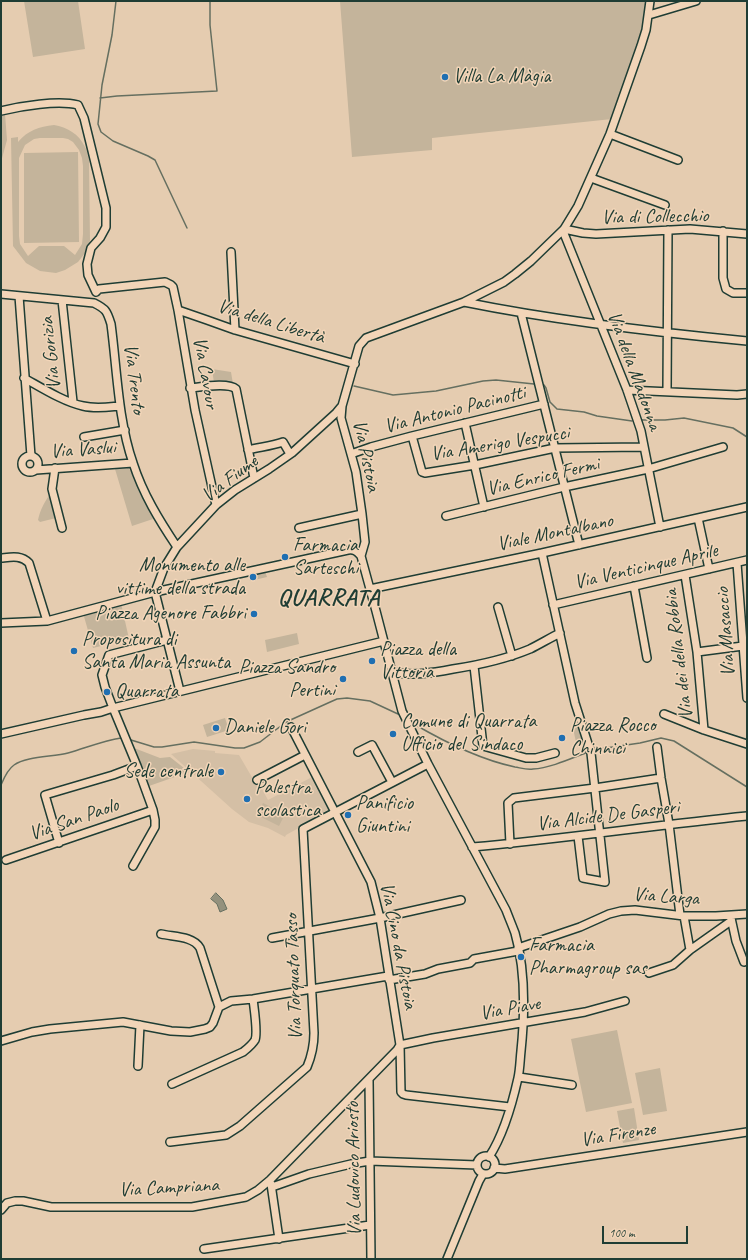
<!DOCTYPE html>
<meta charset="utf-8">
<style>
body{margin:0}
#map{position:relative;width:748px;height:1260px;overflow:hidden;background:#e5ccb0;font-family:Caveat,sans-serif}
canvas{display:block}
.frame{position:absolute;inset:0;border:2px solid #1f3d34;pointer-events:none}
.scale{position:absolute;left:602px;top:1226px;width:86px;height:18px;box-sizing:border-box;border:2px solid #1f3d34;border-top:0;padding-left:5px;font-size:12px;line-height:14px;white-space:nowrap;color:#1f3d34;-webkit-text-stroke:3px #f2d5b8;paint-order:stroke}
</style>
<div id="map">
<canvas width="748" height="1260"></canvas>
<div class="frame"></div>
<div class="scale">100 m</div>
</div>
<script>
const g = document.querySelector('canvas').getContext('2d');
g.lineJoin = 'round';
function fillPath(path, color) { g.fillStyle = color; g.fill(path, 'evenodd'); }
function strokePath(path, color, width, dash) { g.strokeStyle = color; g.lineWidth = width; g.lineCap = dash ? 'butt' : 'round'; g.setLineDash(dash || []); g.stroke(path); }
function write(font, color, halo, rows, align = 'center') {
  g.font = font + ' Caveat,sans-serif'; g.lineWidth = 3; g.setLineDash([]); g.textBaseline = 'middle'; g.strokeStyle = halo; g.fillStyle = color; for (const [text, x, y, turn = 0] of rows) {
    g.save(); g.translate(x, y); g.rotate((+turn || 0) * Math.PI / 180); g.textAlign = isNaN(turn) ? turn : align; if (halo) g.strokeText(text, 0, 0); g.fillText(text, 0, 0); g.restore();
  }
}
const built = new Path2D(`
 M193 749 215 751V753L239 755 253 779 256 778 268 800 314 776 331 810 286 835 285 837 268 828 249 822 232 809 171 754Z`);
const green = new Path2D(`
 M24 1H78L85 49 33 57Z
 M340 1H647C645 41 625 82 612 119L432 138V150L352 157Z
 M5 114 7 140 1 162V115Z
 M54 125C67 127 79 134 85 147 87 150 88 156 89 160L90 242 85 253 78 262 65 270 56 273 40 271 26 263 13 246 11 138 18 137V142C28 130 39 127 54 125ZM40 138H63L68 139 73 142 79 150 82 158 83 166V234L82 244 75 255 64 246H39L28 256 20 244 19 236V158L25 145 34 139Z
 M78 152 79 242 24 243V153Z
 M212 369 231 372 233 384 214 383Z
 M121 467 128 468 132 472 153 519 132 526 115 469Z
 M50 494 56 518 40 522 38 520C40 510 44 503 50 494Z
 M265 571 267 577 250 581 248 576Z
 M121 603 129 639 93 648 83 613Z
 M297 633 299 644 267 652 265 640Z
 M225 718 229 730 207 737 203 725Z
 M579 727 584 742 577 747 573 728Z
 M134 748 160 758 170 757 189 772 149 786Z
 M263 803 285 814 279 826 257 815Z
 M617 1030 632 1103 586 1112 571 1039Z
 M660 1068 667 1111 643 1115 635 1073Z
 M634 1108 639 1140 623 1143 617 1111Z`);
const water = new Path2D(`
 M216 893 223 900 227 909 220 912 217 904 211 899Z`);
const stream = new Path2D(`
 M116 1 112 35 102 85 98 124 101 132 113 141 148 156 155 160 187 228
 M100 98 117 96 217 91 210 25V1
 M544 385 546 388 550 402 557 409 584 412 597 416 632 421
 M354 386 393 395 436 391 483 381 496 380 534 384
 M640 420H665L684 418 733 428 747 437
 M414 724C443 741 482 760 515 767 521 768 527 770 533 769 551 768 572 758 588 752
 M131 740 154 747H162L194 742 235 748H244L260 742 286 722 328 703 337 699 347 698 370 701 398 714
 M594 750 599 749 640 743 661 738 674 741 747 787
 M1 785C4 778 7 770 14 765 26 756 53 757 68 753 86 748 102 741 121 738`);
const minor = new Path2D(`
 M649 15 696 1
 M1 111C21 106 58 100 78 105L84 118 106 208V227L100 238 91 248 87 264 88 275 96 292
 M610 134 678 160
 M591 178 665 205
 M564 229 583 233 596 234 690 229 747 234
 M563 231 627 390 641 431 660 527
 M723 231V278L726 289 733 293H747
 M231 252 235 330
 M96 292 99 289 165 282 171 285 173 287 178 310 195 410 216 505
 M1 294 94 303C106 309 107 311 111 324 117 369 118 420 133 463 143 494 159 520 177 547
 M19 296 31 456
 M62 300 73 402
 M464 302C558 321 652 332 747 341
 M178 310 207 320 235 330 355 364
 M521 313 579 545
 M24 378C42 388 64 402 83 406 96 409 108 407 120 406
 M190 388C201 387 228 382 236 389L254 478
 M627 390 737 395 747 394
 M667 391 668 230
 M465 423 484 507
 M412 436 422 472 425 473 475 465 555 448 644 447
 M84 437 125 430
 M248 450C260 447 271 446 283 442L290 454
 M351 454 371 447 412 436 544 404
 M22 464a8 8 0 1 1 16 0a8 8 0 1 1-16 0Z
 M55 468 52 489 62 528
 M36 470 133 463
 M446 516 564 487 648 469 723 447
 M698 518 709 569
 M299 528 362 514
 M542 553 575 703 591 753 605 882 583 878 578 836
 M361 556 365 542 362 514 356 472 341 418 342 406 359 346 366 338 464 302 504 282 515 274 531 261 564 229 578 206 610 134 641 46 646 30 650 1
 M1 558C12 557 21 555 29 563L47 621
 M737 563 747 698
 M685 575 697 652 704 730
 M634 586 647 658
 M370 589 542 553 747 507
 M155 592 164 568 177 547 216 505 235 490 269 469 292 453 336 413 341 407
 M155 592 180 691
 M553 605 747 560
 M498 607 512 656
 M1 623 47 621 155 592 348 550C354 549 357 551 361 556L376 611 402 711 428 764 506 910C509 918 512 925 515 933 526 971 525 1012 521 1051 520 1060 520 1069 518 1078 512 1105 504 1134 489 1157
 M697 652 743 646
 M474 666 483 746 526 758H536L555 753
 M392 672C413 676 432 673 453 669 479 665 506 659 530 649 540 644 550 638 560 633
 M664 714 704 730 747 744
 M291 727 371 882 380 918 400 1045 401 1092 403 1094 406 1095 510 1107
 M1 734 84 715 101 712 113 708 384 641
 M657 747 661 778 669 824 680 915
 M358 752 372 745 392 782
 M257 780 305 755
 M59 843 45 795 113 775 137 766
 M510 844 508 803 514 798 595 788 661 778
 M472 847C564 839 655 825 747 816
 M6 860 153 810
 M133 866 155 827V820L153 810 137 766 113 708 105 687 102 675 109 655 167 640
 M731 918 736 941 744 962
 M272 938 380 918 461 900
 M518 948 580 927 609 914 621 911 635 910 684 916H716L747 914
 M690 950 731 921
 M649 973 673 965 690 950 684 916
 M389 980 425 974 438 969 470 963 474 959 518 951
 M219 1007 231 1001 253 999 388 976
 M1 1041 32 1032 50 1029 123 1022 171 1031 190 1032 205 1029 210 1027 213 1023 219 1007 200 948C193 936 174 937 161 934
 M400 1045 433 1038 585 1012 625 1001
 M138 1066 140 1025
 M519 1077 572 1085
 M369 1080 371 1259
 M172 1084 243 1052C248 1048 252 1045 255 1040 258 1033 254 1008 253 999
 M170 1142 226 1135 240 1126 307 1067C312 1055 314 1045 314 1033L303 829 428 764
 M477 1165a9 9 0 1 1 18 0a9 9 0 1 1-18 0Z
 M494 1168 505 1169 747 1132
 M271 1184 279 1239
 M272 1187 309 1174 351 1164 370 1161 477 1165
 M1 1210 7 1203 15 1201H23L51 1207H192L246 1197 258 1190 270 1180 397 1050 400 1045
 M204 1249 370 1225
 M447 1259 479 1181 483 1174`);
const markers = [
 [445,77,4,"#1f6fb2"],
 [285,557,4,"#1f6fb2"],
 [253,577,4,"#1f6fb2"],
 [254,614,4,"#1f6fb2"],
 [74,651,4,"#1f6fb2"],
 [372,661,4,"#1f6fb2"],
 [343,679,4,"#1f6fb2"],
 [107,692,4,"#1f6fb2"],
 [216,728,4,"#1f6fb2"],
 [393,734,4,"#1f6fb2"],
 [562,738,4,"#1f6fb2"],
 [221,772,4,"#1f6fb2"],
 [247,799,4,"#1f6fb2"],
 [348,815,4,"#1f6fb2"],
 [521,957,4,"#1f6fb2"]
];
const poiNames = [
 ["Villa La Màgia",453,77],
 ["Farmacia",293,546],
 ["Sarteschi",293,569],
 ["Monumento alle",245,566,"right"],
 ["vittime della strada",245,589,"right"],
 ["Piazza Agenore Fabbri",246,614,"right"],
 ["Propositura di",82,640],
 ["Santa Maria Assunta",82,663],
 ["Piazza della",380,650],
 ["Vittoria",380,673],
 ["Piazza Sandro",335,668,"right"],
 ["Pertini",335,691,"right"],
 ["Quarrata",115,692],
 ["Comune di Quarrata",401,722],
 ["Ufficio del Sindaco",401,745],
 ["Piazza Rocco",570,726],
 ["Chinnici",570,749],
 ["Daniele Gori",224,728],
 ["Sede centrale",213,772,"right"],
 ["Palestra",255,788],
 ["scolastica",255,811],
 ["Panificio",356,804],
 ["Giuntini",356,827],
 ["Farmacia",529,946],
 ["Pharmagroup sas",529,969]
];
const streetNames = [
 ["Via di Collecchio",655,217,-1],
 ["Via della Libertà",271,322,17],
 ["Via Gorizia",51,353,-96],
 ["Via della Madonna",634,371,70],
 ["Via Cavour",205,373,80],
 ["Via Trento",134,379,83],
 ["Via Antonio Pacinotti",455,410,-14],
 ["Via Amerigo Vespucci",500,444,-9],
 ["Via Vaslui",83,450,-4],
 ["Via Pistoia",366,456,78],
 ["Via Enrico Fermi",543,477,-13],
 ["Via Fiume",230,479,-37],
 ["Viale Montalbano",555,533,-12],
 ["Via Venticinque Aprile",646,567,-13],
 ["Via Masaccio",726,632,-94],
 ["Via dei della Robbia",679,654,-97],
 ["Via Alcide De Gasperi",608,816,-7],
 ["Via San Paolo",74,820,-19],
 ["Via Larga",666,897,4],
 ["Via Cino da Pistoia",398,946,79],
 ["Via Torquato Tasso",294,977,-92],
 ["Via Piave",510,1009,-10],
 ["Via Firenze",618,1135,-9],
 ["Via Ludovico Ariosto",354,1169,-91],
 ["Via Campriana",169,1188,-3]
];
const districtNames = [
 ["QUARRATA",329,599]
];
fillPath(built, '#d4bfa5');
fillPath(green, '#c4b49b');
fillPath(water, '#94917d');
strokePath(water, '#656f60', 1);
strokePath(stream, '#656f60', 1.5);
strokePath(minor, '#1f3d34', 10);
strokePath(minor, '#f2d5b8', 7);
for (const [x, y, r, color] of markers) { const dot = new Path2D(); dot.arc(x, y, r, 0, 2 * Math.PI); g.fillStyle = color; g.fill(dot); strokePath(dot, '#f2d5b8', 1.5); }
write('20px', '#1f3d34', '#f2d5b8', poiNames, 'left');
write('20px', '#1f3d34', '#f2d5b8', streetNames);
g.letterSpacing = '1px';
write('bold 24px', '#1f3d34', '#f2d5b8', districtNames);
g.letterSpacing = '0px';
</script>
